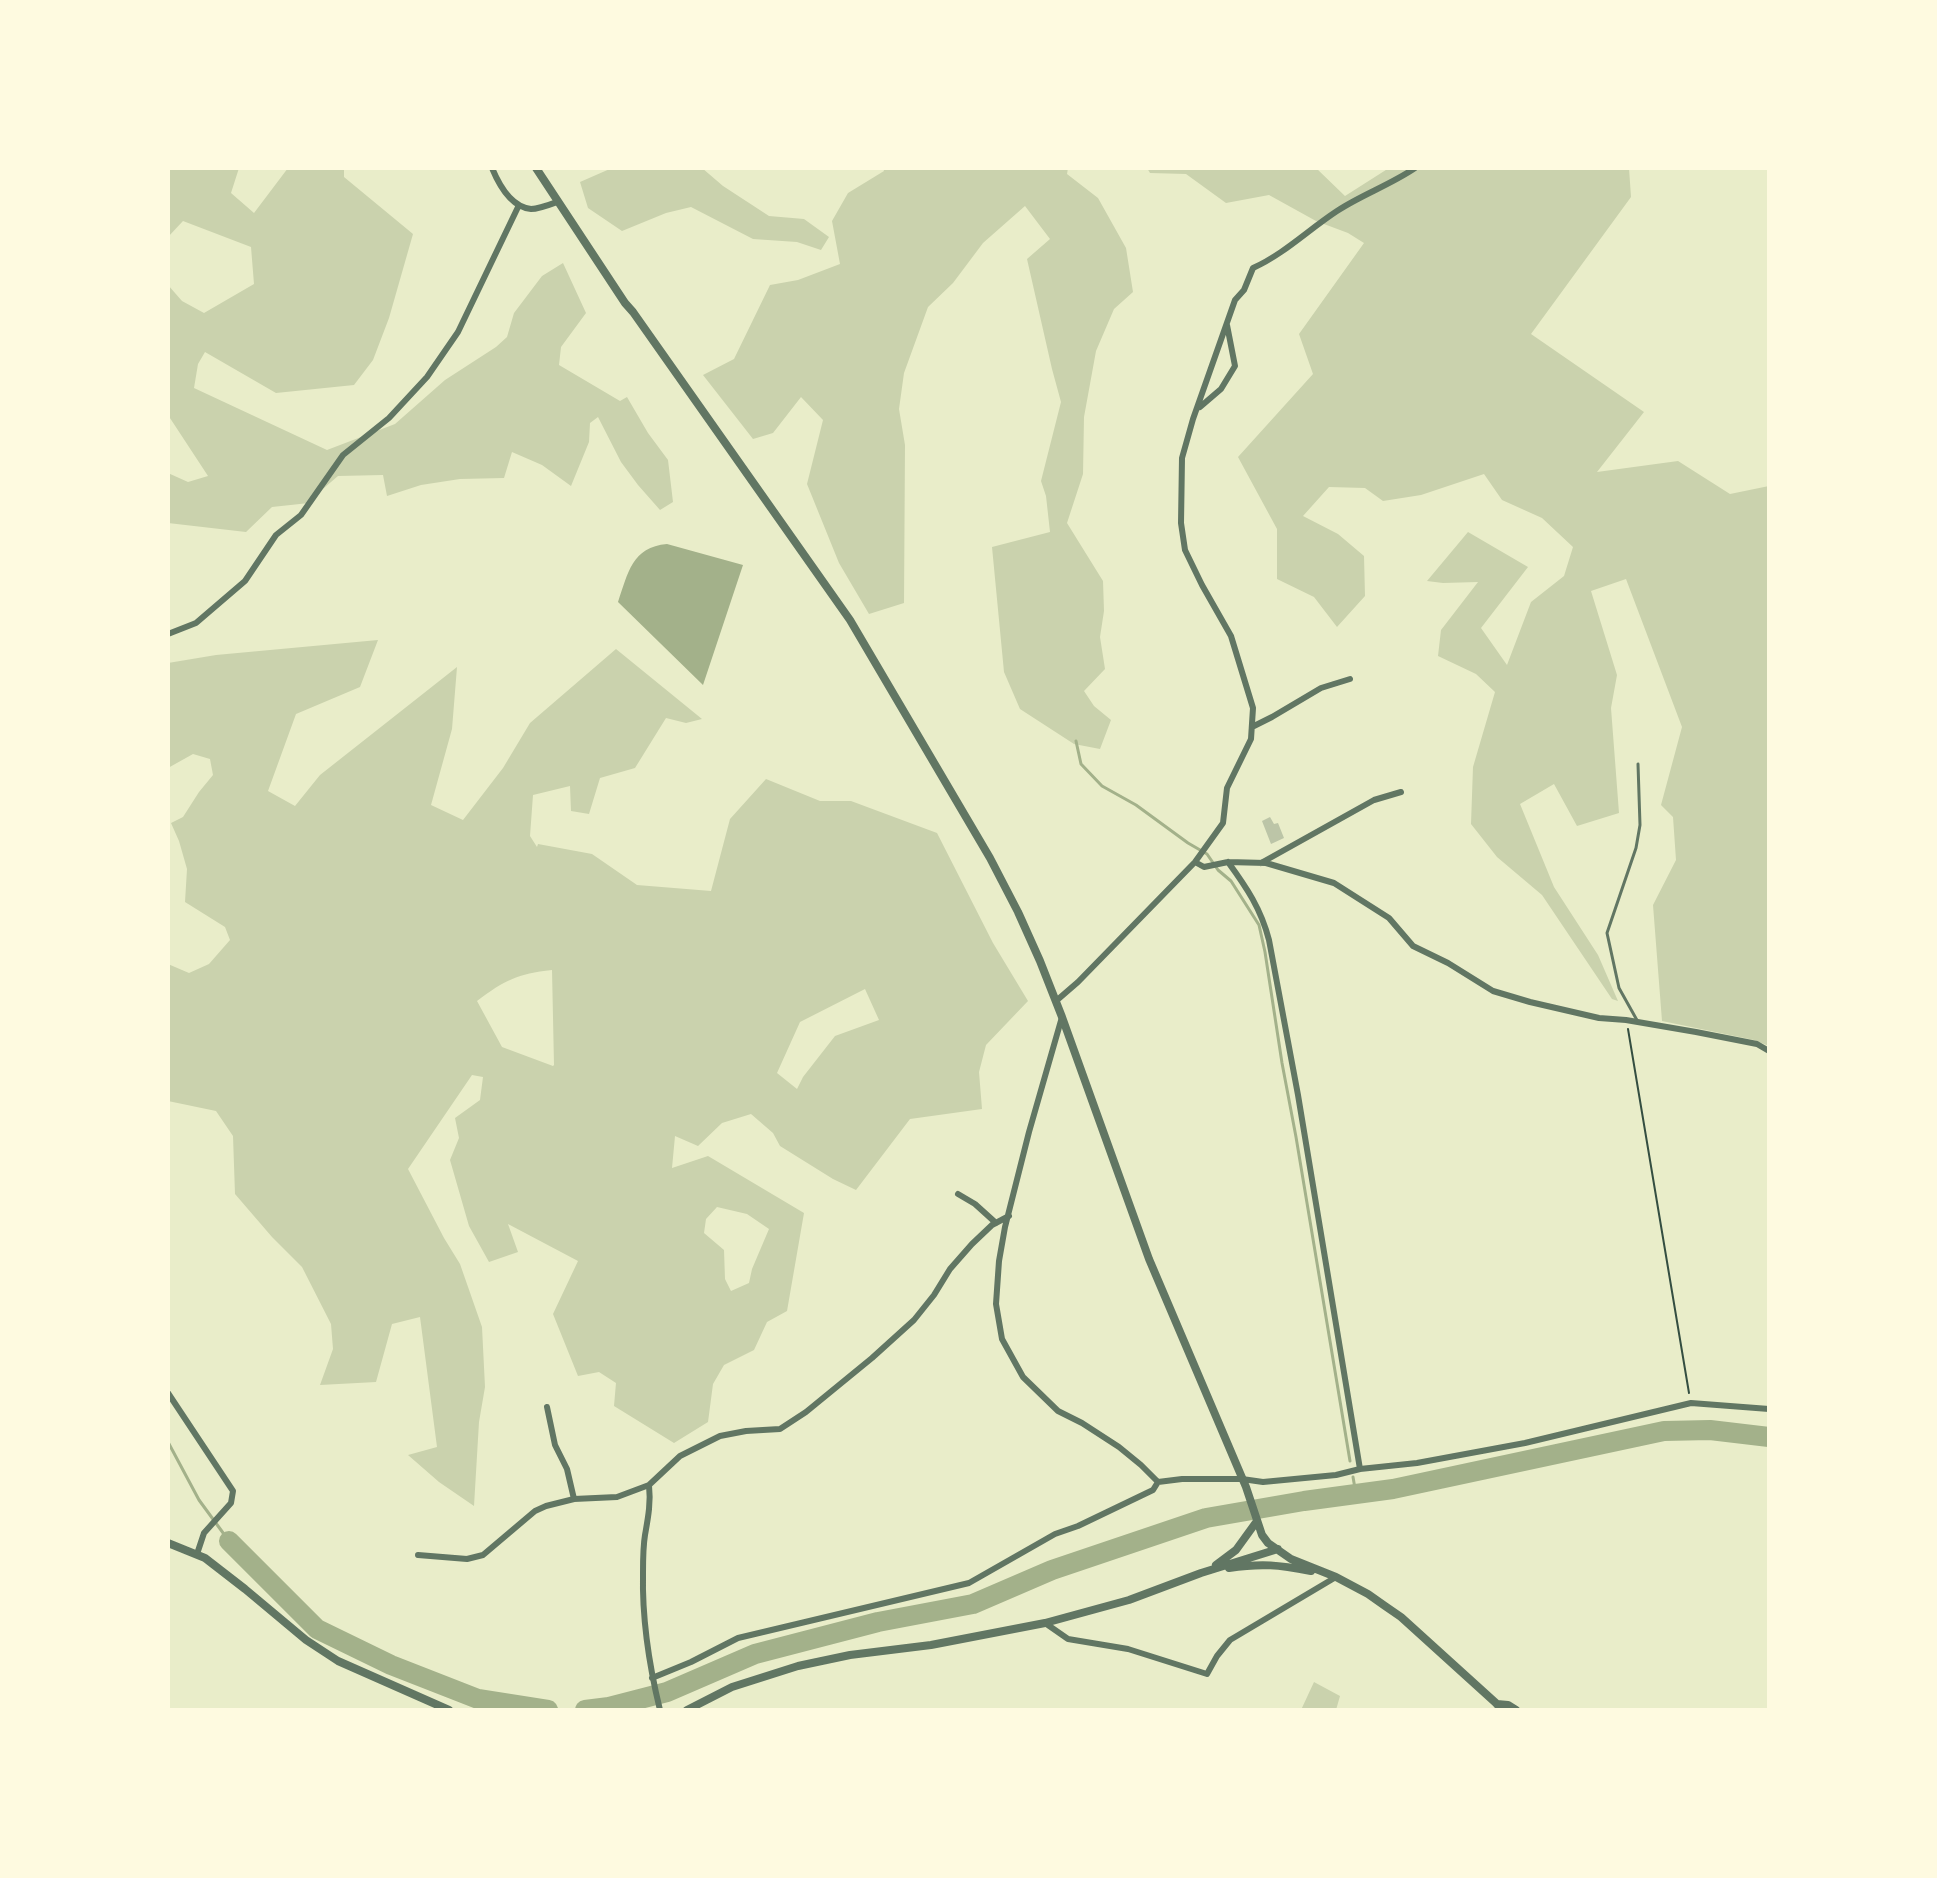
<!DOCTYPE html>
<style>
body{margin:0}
#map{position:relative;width:1937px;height:1878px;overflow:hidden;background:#e9edc9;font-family:"Public Sans",sans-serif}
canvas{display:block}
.frame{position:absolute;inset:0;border:170px solid #fefae0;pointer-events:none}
</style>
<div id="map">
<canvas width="1937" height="1878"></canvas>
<div class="frame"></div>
</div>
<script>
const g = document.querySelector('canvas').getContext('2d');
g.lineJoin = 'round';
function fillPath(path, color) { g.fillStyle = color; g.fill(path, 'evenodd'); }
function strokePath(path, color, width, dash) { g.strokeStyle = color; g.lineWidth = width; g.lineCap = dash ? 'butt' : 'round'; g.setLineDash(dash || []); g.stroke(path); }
const green = new Path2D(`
 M168 168H239L231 193 254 213 288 168H344V177L413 234 389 318 373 360 354 385 276 393 205 352 198 364 194 388 327 450 395 424 445 380 496 347 507 337 514 313 542 276 563 263 586 313 561 347 559 365 620 401 627 397 648 433 668 460 673 502 660 510 638 485 621 462 598 417 590 423 589 442 571 486 542 465 512 452 504 478 460 479 421 485 387 496 383 475 338 476 317 494 309 503 272 507 246 532 168 523V473L188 482 208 476 168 415V285L182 301 204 313 254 284 251 247 183 221 168 237Z
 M612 168H702L723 186 769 216 804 219 829 237 821 250 797 242 753 239 691 207 666 213 622 231 588 208 580 182Z
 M883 168H1068L1067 174 1098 198 1126 248 1133 292 1114 309 1096 351 1084 417 1083 474 1067 523 1103 581 1104 611 1100 637 1105 669 1084 691 1094 706 1111 720 1100 749 1074 744 1020 709 1004 672 992 547 1050 532 1046 496 1041 481 1061 402 1052 369 1027 259 1050 239 1025 206 983 243 953 283 928 307 904 373 899 409 905 445 904 603 869 614 839 563 807 484 823 420 801 397 773 433 753 439 703 375 734 359 770 285 798 280 840 264 832 221 848 193 884 171Z
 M1147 168H1316L1345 196 1389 168H1629L1631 197 1531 334 1644 412 1597 472 1678 461 1730 494 1769 486V1046L1754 1040 1662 1021 1653 905 1676 860 1673 817 1661 805 1682 727 1626 579 1591 591 1617 675 1611 708 1619 813 1577 826 1554 784 1520 804 1554 887 1598 955 1618 1001 1612 999 1542 895 1497 857 1471 824 1473 767 1495 692 1476 674 1438 656 1441 630 1478 582 1443 583 1427 581 1468 532 1528 567 1481 628 1507 665 1531 602 1564 576 1573 547 1542 518 1502 500 1484 474 1421 495 1383 501 1365 488 1329 487 1303 516 1338 534 1364 556 1365 596 1337 627 1314 597 1277 579V529L1238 457 1313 374 1299 334 1364 243 1348 233 1316 221 1269 195 1226 203 1186 174 1150 173Z
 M378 640 360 687 296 714 268 791 295 806 320 775 457 667 452 729 431 805 463 820 503 768 530 723 616 649 702 719 686 723 666 718 635 768 600 778 589 814 571 811 570 786 533 795 530 836 537 847 538 844 592 854 637 885 711 891 730 819 766 779 820 801H851L937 833 993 943 1028 1001 986 1045 979 1072 982 1109 910 1119 856 1190 833 1179 780 1146 773 1133 751 1114 722 1123 698 1146 675 1136 672 1168 708 1156 804 1213 787 1311 767 1322 754 1350 724 1365 713 1384 708 1422 674 1443 614 1406 616 1383 599 1372 578 1376 553 1314 578 1261 508 1224 518 1252 489 1262 469 1226 450 1160 459 1138 455 1118 480 1100 483 1077 472 1075 408 1169 444 1238 460 1264 482 1327 485 1387 479 1422 474 1506 439 1482 408 1455 437 1447 420 1317 392 1324 376 1382 320 1385 333 1349 331 1324 302 1267 272 1237 235 1194 233 1136 216 1111 168 1101V964L189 973 209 964 230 940 225 927 185 902 187 869 179 841 171 823 183 817 199 792 213 775 210 759 193 754 168 768V663L216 655ZM552 970 554 1065 553 1066 502 1047 477 1001C505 980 517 974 552 970ZM865 989 879 1020 835 1036 803 1077 797 1089 777 1073 800 1022ZM717 1207 747 1214 769 1229 752 1269 749 1283 731 1291 725 1279 724 1250 704 1233 706 1219Z
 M1314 1682 1340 1696 1336 1710H1301Z`);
const water = new Path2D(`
 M667 544 743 565 703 685 618 602C628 573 632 547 667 544Z`);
const stream = new Path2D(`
 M1076 741 1081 764 1102 786 1136 805 1188 843 1207 854 1218 870 1231 881 1259 925 1265 952 1282 1063 1296 1137 1350 1461
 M168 1442 199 1500 229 1541
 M1353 1477 1356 1494`);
const river = new Path2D(`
 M229 1541 317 1629 391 1665 478 1699 548 1710
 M585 1710 609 1707 667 1692 755 1654 878 1622 973 1604 1052 1570 1206 1518 1304 1501 1393 1489 1664 1431 1710 1430 1769 1437`);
const building = new Path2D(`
 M1270 817 1274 824 1278 823 1284 838 1271 844 1262 821Z`);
const path = new Path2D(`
 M1628 1029 1689 1393`);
const service = new Path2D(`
 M1638 764 1640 825 1636 848 1607 933 1619 988 1638 1022`);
const minor = new Path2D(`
 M492 168C499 185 511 207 531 209 539 209 549 205 557 202
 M1200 407 1221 389 1235 366 1227 325
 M168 634 196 623 245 581 276 535 301 515 343 455 389 418 427 377 458 332 519 205
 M1252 727 1272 717 1321 688 1350 679
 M1195 862 1204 867 1228 862 1266 863 1334 883 1389 918 1413 946 1448 963 1493 991 1530 1002 1599 1018 1626 1020 1696 1032 1757 1044 1769 1051
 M1228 862C1247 888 1261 909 1269 940L1298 1095 1360 1469
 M1261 863 1374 800 1401 792
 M1056 1001 1078 982 1195 862 1223 823 1227 788 1251 739 1253 708 1231 636 1202 585 1185 550 1181 523 1182 458 1193 419 1235 300 1244 290 1253 268C1284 254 1308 230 1337 211 1361 195 1390 185 1415 168
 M1062 1017 1029 1132 1005 1227 999 1261 996 1304 1002 1339 1023 1377 1058 1411 1082 1423 1119 1447 1141 1465 1158 1482
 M958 1194 975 1204 996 1223
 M168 1393 233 1491 231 1503 204 1533 197 1554
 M547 1407 555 1445 567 1469 574 1499
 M418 1555 467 1559 483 1555 535 1511 546 1506 574 1499 617 1497 649 1485
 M1045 1623 1068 1639 1128 1649 1207 1674 1217 1656 1230 1640 1336 1577
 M652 1678 691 1662 738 1638 969 1583 1055 1534 1078 1526 1153 1490 1158 1482 1182 1479H1242L1263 1482 1336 1475 1360 1469 1417 1463 1525 1443 1691 1403 1769 1409
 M660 1710C649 1665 642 1619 643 1573 643 1561 643 1547 645 1535 648 1518 651 1503 649 1485L680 1456 720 1436 746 1431 780 1429 806 1412 872 1358 914 1320 934 1295 950 1269 972 1244 992 1225 1009 1216`);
const tertiary = new Path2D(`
 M536 168 625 303 633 312 850 620 990 858 1018 912 1040 961 1062 1017 1149 1259 1246 1487 1262 1535 1268 1543 1291 1559 1336 1577 1368 1594 1385 1606 1401 1617 1497 1704 1501 1710
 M168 1543 205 1558 245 1589 306 1640 338 1661 449 1710
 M1216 1565 1236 1550 1257 1521
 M1229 1568C1262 1563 1279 1565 1311 1571
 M1497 1704 1508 1705 1516 1710
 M687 1710 732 1687 798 1666 850 1655 931 1645 1045 1623 1129 1600 1201 1573 1278 1549`);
fillPath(green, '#cad2ad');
fillPath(water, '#a3b18a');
strokePath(stream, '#a3b18a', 3);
strokePath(river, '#a3b18a', 20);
fillPath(building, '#bcc5a7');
strokePath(path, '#344e41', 2);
strokePath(service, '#617663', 3);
strokePath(minor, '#617663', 6);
strokePath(tertiary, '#617663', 8);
</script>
